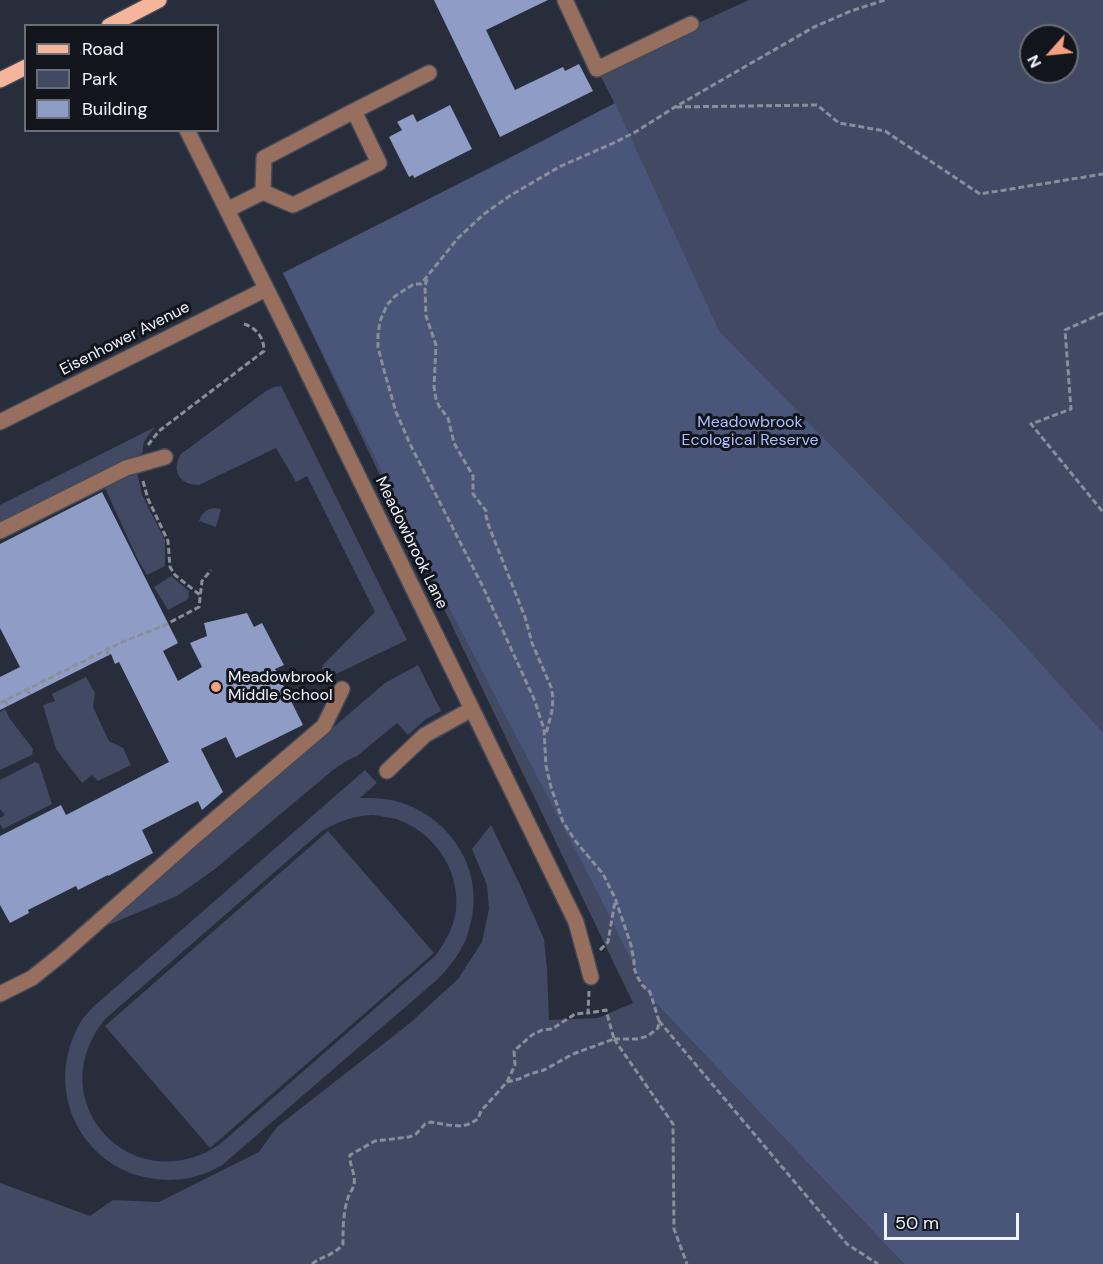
<!DOCTYPE html>
<style>
body{margin:0}
#map{position:relative;width:1103px;height:1264px;overflow:hidden;background:#282d3c;font-family:"DM Sans",sans-serif}
canvas{display:block}
.legend{position:absolute;left:24px;top:24px;width:195px;height:108px;box-sizing:border-box;background:#13151c;border:2px solid #6c6e77;margin:0;padding:8px 10px;list-style:none;font-size:18px;color:#f1f4ff}
.legend li{display:flex;align-items:center;gap:12px;height:30px}
.legend b{width:30px;border:2px solid #6c6e77}
.north{position:absolute;left:1019px;top:24px;width:60px;height:60px;box-sizing:border-box;background:#13151c;border:2px solid #6c6e77;border-radius:50%;rotate:243deg;font-size:16px;font-weight:700;line-height:24px;text-align:center;color:#f1f4ff}
.north::after{content:'';display:block;margin:auto;width:21px;height:27px;background:#f2a07f;clip-path:polygon(50% 0,100% 100%,50% 72%,0 100%)}
.scale{position:absolute;left:884px;top:1213px;width:135px;height:27px;box-sizing:border-box;border:3px solid #f1f4ff;border-top:0;padding-left:8px;font-size:18px;line-height:21px;white-space:nowrap;color:#f1f4ff;-webkit-text-stroke:4px #13151c;paint-order:stroke}
</style>
<div id="map">
<canvas width="1103" height="1264"></canvas>
<ul class="legend">
<li><b style="height:8px;background:#f5b59b"></b>Road</li>
<li><b style="height:16px;background:#414963"></b>Park</li>
<li><b style="height:16px;background:#8f9cc5"></b>Building</li>
</ul>
<div class="north">N</div>
<div class="scale">50 m</div>
</div>
<script>
const g = document.querySelector('canvas').getContext('2d');
g.lineJoin = 'round';
function fillPath(path, color) { g.fillStyle = color; g.fill(path, 'evenodd'); }
function strokePath(path, color, width, dash) { g.strokeStyle = color; g.lineWidth = width; g.lineCap = dash ? 'butt' : 'round'; g.setLineDash(dash || []); g.stroke(path); }
function write(font, color, halo, rows, align = 'center') {
  g.font = font + ' "DM Sans",sans-serif'; g.lineWidth = 6; g.setLineDash([]); g.textBaseline = 'middle'; g.strokeStyle = halo; g.fillStyle = color; for (const [text, x, y, turn = 0] of rows) {
    g.save(); g.translate(x, y); g.rotate((+turn || 0) * Math.PI / 180); g.textAlign = isNaN(turn) ? turn : align; if (halo) g.strokeText(text, 0, 0); g.fillText(text, 0, 0); g.restore();
  }
}
const green = new Path2D(`
 M749 0H1103V1263L652 999 904 1264H0V1183L90 1216 113 1200 159 1202 259 1152 277 1127 410 1023 458 979 482 942 489 909 487 885 472 849 491 825 521 887 544 939 547 969 549 1020 598 1018 633 1003 283 273 615 104 597 69ZM1031 36H1067V72H1031Z
 M281 386 407 640 332 676 324 674 322 667 324 664 375 612 307 476 296 482 276 448 199 485C179 485 171 470 181 454L266 391 274 387Z
 M155 427C149 435 141 442 143 452L138 456 0 524V505Z
 M137 472 142 495 165 540V566L147 575 138 560 105 488Z
 M215 508 221 509 216 527 199 521C202 513 206 509 215 508Z
 M171 576 189 591 188 599 168 610 154 587Z
 M418 665 441 711 426 719 408 735 397 723 357 756 348 760 333 770 215 869 177 896 108 925 106 922 385 683Z
 M86 677 95 693 93 707 109 741 123 748 131 765 98 781 92 775 82 783 56 749 43 705 55 701 52 694Z
 M5 709 10 719 33 749 32 755 0 770V712Z
 M35 762 39 764 52 804 3 829 0 824V818L5 815 0 809V780Z
 M365 770 377 783 360 798C374 798 388 798 402 803 450 819 482 867 472 918 469 929 467 940 461 949 455 960 447 969 439 978L221 1166C214 1169 207 1173 200 1175 180 1182 156 1181 136 1175 73 1154 47 1083 79 1025 82 1018 88 1013 93 1007ZM373 815C380 816 388 817 396 819 434 832 460 869 456 910 454 927 445 943 435 956L219 1145C131 1202 39 1100 105 1019L322 831C338 821 354 816 373 815Z
 M328 831 434 953 210 1148 105 1026Z`);
const forest = new Path2D(`
 M615 103 719 331 1005 624 1103 733V1264H904L649 996 599 895 456 621 283 273 504 161Z`);
const building = new Path2D(`
 M434 0H548L486 30 515 90 563 67 565 71 579 64 593 91 500 137Z
 M450 105 472 149 414 178 413 175 409 177 389 137 402 130 397 122 413 114 417 122Z
 M102 492 178 643 163 651 178 681 202 667 190 643 207 636 204 623 247 613 254 627 262 623 284 665 275 669 303 725 236 758 226 737 201 749 223 792 202 810 198 801 142 830 153 853 108 876V875L78 890 76 886 28 910 29 913 10 923 0 905V836L61 805 66 815 169 762 119 662 115 664 111 654 0 710V677L20 667 0 628V544Z`);
const path = new Path2D(`
 M676 107 817 105 839 123 885 131 980 194 1103 174
 M427 279 425 286 426 316 436 345 434 387 436 399 439 406 448 418 454 443 473 476V494L487 512 486 516 488 524 525 617 532 643 551 687 553 698 552 711 546 734
 M1103 313 1065 330 1071 409 1031 424 1103 512
 M148 445 159 431 264 351C264 338 257 328 244 324
 M143 481 148 499 168 541 170 567 175 575 200 595
 M106 650 109 655
 M27 689 30 695
 M5 700 8 706
 M0 703 120 643 163 626 199 607 202 581 211 570
 M600 950 608 942 615 901
 M659 1021 847 1244 878 1264
 M614 1039H638L648 1036 658 1028 659 1021 650 992 642 985 637 976 634 968V961L631 945 615 898 603 874 577 843 563 822 551 787 546 766 544 729 534 699 483 587 410 444 396 412 385 374 378 347V334L380 321 387 305 395 296 414 284H421L458 238 484 214 511 195 561 166 616 142 637 131 675 107 814 27 851 11 885 0
 M614 1039 673 1124 674 1229 687 1264
 M507 1082 519 1079 530 1074 544 1070 573 1054 614 1039 606 1010 588 1013
 M312 1264C322 1256 335 1255 343 1244 343 1230 343 1215 347 1201 348 1195 353 1190 354 1184 356 1174 349 1165 350 1155L375 1141 409 1137 416 1134 425 1124 431 1122 448 1125 462 1126 469 1124 478 1119 481 1111 507 1082 515 1065 514 1051 532 1035 542 1030 552 1029 575 1014 588 1013 589 991`);
const minor = new Path2D(`
 M565 0 597 69 691 24
 M354 111 429 73
 M187 130 278 312 576 922 591 977
 M227 210 263 192 293 205 379 163 354 111 264 158 263 192
 M0 422 266 289
 M0 531 126 468 165 457
 M387 771 425 735 472 709
 M0 994 32 978 62 954 193 838 324 726 342 689`);
const major = new Path2D(`
 M109 26 159 0
 M0 80 26 67`);
const markers = [
 [216,687,6,"#f2a07f"]
];
const streetNames = [
 ["Eisenhower Avenue",125,339,-27],
 ["Meadowbrook Lane",411,543,64]
];
const parkNames = [
 ["Meadowbrook",750,423],
 ["Ecological Reserve",750,441]
];
const poiNames = [
 ["Meadowbrook",228,678],
 ["Middle School",228,696]
];
fillPath(green, '#414963');
fillPath(forest, '#4a557a');
fillPath(building, '#8f9cc5');
strokePath(minor, '#444957', 18);
strokePath(major, '#444957', 18);
strokePath(path, '#8a8e9b', 3, [6, 3]);
strokePath(minor, '#966f5f', 15);
strokePath(major, '#f5b59b', 15);
for (const [x, y, r, color] of markers) { const dot = new Path2D(); dot.arc(x, y, r, 0, 2 * Math.PI); g.fillStyle = color; g.fill(dot); strokePath(dot, '#13151c', 2); }
write('16px', '#f1f4ff', '#13151c', streetNames);
write('16px', '#acbfff', '#13151c', parkNames);
write('16px', '#f1f4ff', '#13151c', poiNames, 'left');
</script>
